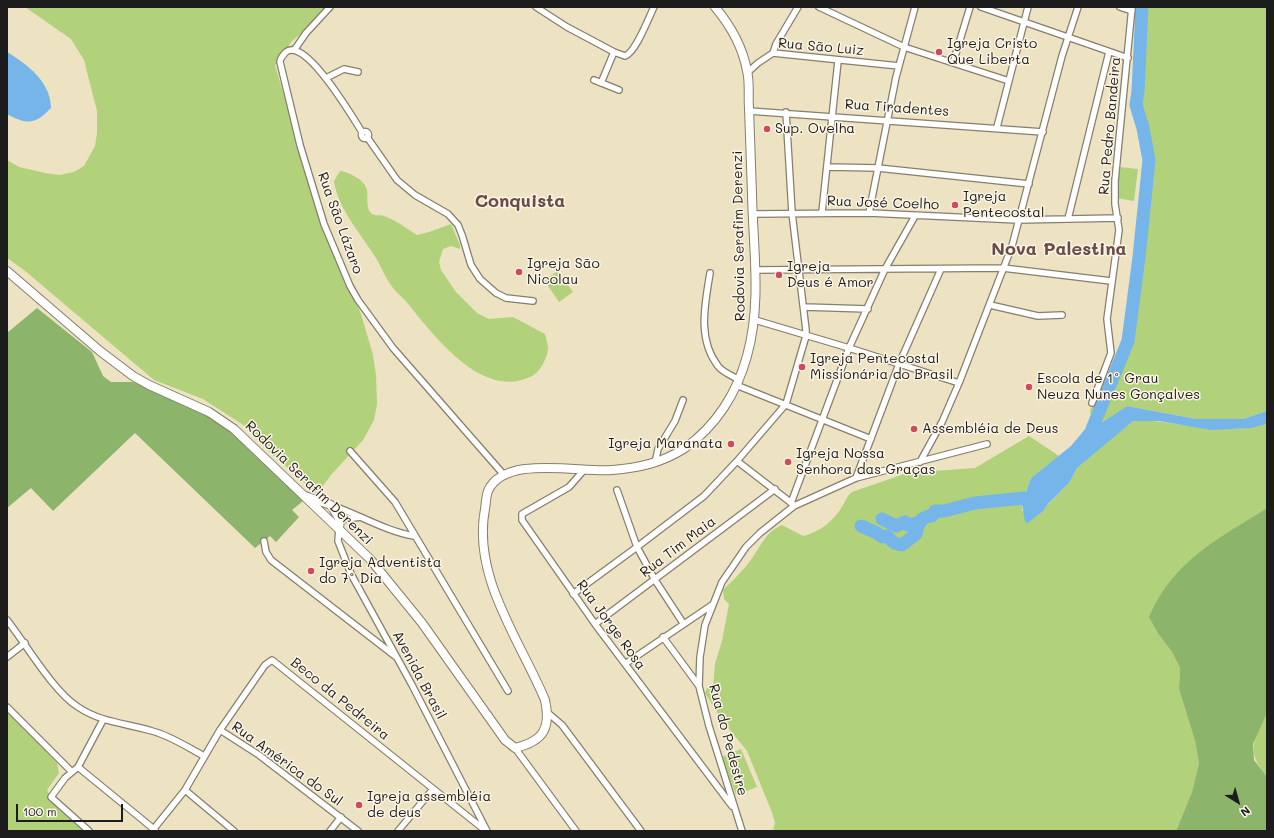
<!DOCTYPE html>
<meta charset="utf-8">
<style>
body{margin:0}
#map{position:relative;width:1274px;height:838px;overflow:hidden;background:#ede2c1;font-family:Mali,sans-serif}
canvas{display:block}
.frame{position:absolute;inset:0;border:8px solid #1c1c1c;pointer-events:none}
.north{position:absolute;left:1218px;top:782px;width:40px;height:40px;-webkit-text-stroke:3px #fcf5e5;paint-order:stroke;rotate:143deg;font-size:11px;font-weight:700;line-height:16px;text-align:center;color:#1c1c1c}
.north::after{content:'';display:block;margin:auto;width:14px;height:18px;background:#1c1c1c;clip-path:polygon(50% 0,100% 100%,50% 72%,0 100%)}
.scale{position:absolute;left:16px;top:804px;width:107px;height:18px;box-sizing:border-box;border:2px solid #1c1c1c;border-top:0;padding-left:5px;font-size:12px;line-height:14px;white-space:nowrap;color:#1c1c1c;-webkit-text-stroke:3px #fcf5e5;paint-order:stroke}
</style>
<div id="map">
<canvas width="1274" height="838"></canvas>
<div class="frame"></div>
<div class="north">N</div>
<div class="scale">100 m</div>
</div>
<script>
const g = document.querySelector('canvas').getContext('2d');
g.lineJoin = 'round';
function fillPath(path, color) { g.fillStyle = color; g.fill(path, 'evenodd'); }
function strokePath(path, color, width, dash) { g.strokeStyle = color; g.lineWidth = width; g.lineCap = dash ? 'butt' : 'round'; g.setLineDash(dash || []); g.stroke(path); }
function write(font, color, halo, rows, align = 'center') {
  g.font = font + ' Mali,sans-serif'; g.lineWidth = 3; g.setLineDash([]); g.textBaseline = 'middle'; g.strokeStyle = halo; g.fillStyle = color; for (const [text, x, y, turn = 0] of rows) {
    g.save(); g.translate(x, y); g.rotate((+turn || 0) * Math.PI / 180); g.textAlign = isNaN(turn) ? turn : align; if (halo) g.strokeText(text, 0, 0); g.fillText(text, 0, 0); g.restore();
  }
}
const green = new Path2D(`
 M25 7H329L313 24 292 41 275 65 297 140 346 278 361 314 373 355 376 375 377 404 374 420 363 440 331 475 319 491V496L263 446 248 428 203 399 154 380 24 270 7 258V160L19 167 45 173 59 175 74 172 84 166 95 146 97 133V111L84 60 71 39Z
 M1147 7H1267V411L1243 419H1196L1127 406 1092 429 1090 410 1120 362 1126 346 1136 284 1139 234 1146 184 1140 101 1146 53Z
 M1120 167 1138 169 1134 201 1116 198Z
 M340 171C349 172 365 180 367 190 368 197 366 206 370 212 374 217 379 214 384 216 396 220 406 228 417 235L429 232 451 224 460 245V249L451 246 443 249 439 262 441 270 456 292 477 313 489 319 513 317 545 334C546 338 548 344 548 348 548 357 540 372 532 376 482 402 432 333 405 300 401 296 397 293 394 289 386 280 382 268 376 258 361 234 338 209 334 181Z
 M558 271 573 292 559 302 544 280Z
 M1142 420C1185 423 1224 436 1267 424V508L1252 518 1159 635 1172 652 1180 668 1179 689 1195 741 1199 763 1192 792 1176 831H773L775 822 771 810 747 751 721 719 705 693 707 688H713L715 664 722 641 729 604 724 599 723 590C731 582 740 574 747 565 759 551 764 532 782 525L803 536C820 532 835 520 843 505 846 500 847 496 852 492L907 473 975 468 1029 436 1059 456 1031 478 1022 504V511L1038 515 1069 483 1077 468 1117 433 1133 421Z
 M7 712 15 717 57 763 59 773 47 790 53 801 85 831H7Z
 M1267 713V777C1245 750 1254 741 1267 713Z
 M741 749 757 787 736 795 722 757Z`);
const forest = new Path2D(`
 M37 308 92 352 103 376 111 382H133L209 416 236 434 303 501 292 510 299 517 276 542 270 536 255 548 135 433 53 511 31 488 7 508V333Z
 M1267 508V713L1253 744 1254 760 1267 777V831H1176L1192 792 1199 763 1195 741 1179 689 1180 668 1172 652 1159 635 1149 617C1173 560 1219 539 1267 508Z`);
const water = new Path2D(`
 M7 52C27 64 51 82 51 108 34 126 26 124 7 114Z
 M1127 406 1196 419H1243L1267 411V424L1251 428 1211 430 1159 421H1133L1077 468 1069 483 1048 504 1043 511 1028 523 1025 522 1022 504 1031 478 1071 446 1091 422 1092 429Z`);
const river = new Path2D(`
 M1092 429 1128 341 1139 257 1149 160 1143 128 1136 105 1138 91 1142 7
 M882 519 896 526 905 522 908 525 916 523 918 526 922 519 929 516H932L935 511H944L975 503 1024 498
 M861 526 877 533 882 537 887 536 894 543 902 545 916 534 918 526`);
const minor = new Path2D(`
 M536 7 567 27 614 52 625 56C636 52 648 19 654 7
 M819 7 904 47 1009 81
 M981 7 1128 58
 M1120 7 1132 11
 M295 49 306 33 330 7
 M773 53 776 44 798 7
 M953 63 970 7
 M748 72 758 63 773 53 899 66
 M326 78 344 69 358 72
 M594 80 619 90
 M601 83 614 52
 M749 111 1043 132
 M997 127 1028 7
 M361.5 135a3.5 3.5 0 1 1 7 0a3.5 3.5 0 1 1-7 0Z
 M362 132C353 118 305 36 286 52 283 55 280 58 280 62L300 145 324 224 350 286 358 300 393 348 504 475
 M367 137 397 180 415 195 448 214 458 225 462 235 471 265 480 279 496 293 506 298 533 301
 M827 167 878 168 1029 184
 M822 212 838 61
 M869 213 896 77 915 7
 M753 214 869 213 1018 220 1118 218
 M1068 219 1109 52
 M755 270 1003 268 1111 281
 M710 273C705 304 697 339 718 366 722 372 733 376 739 380
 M990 305 1038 316 1062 315
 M804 307 868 309
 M755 320 849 348 959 383
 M736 385 871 439
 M1092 403 1111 353 1107 319 1119 230 1115 204V181L1132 7
 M350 451 395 502 508 691
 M737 461 794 505
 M920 462 942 422 959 383 1012 246 1062 56 1078 7
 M655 463 658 449 675 421 683 400
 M584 470 569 487 522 514V520L595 624 732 806
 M856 478 899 364 941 269
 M617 490 637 547 655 580 683 623
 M791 503 849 348 885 269 915 216
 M331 505C360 515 385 531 414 536
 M340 520 360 517
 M339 528 338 541 351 574 412 685 487 831
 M264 541 266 552 271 560 395 656
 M573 594 637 547 704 496 737 461 786 404 806 336V330L792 213 786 112
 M7 620C26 644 53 691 78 707 102 723 126 723 152 731 171 736 187 747 204 756
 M595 624 775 489
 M663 637 699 686
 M7 657 25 643
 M625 664 712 605
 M7 707 72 772
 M548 713 562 725 641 831
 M220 730 259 755 358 831
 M515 748 576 831
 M78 767 155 830
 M185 790 234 831
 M89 831 51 797 65 778 78 767 103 720
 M152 831 185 790 220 730 265 665 272 660 486 831
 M330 831 341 817
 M398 831 433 789
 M742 831 709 726 699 686 700 657 705 625 722 582 746 547 760 533 794 506 856 478 987 444`);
const secondary = new Path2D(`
 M7 271 100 351 133 376 149 385 209 412 234 429 370 559 422 623 505 740 515 748C544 741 551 728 545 700 520 640 472 577 485 509 486 503 486 496 488 491 504 454 581 473 612 470 638 468 662 463 685 448 716 426 737 393 747 356 762 303 753 248 752 194 751 165 750 136 749 108 748 96 750 82 747 71 743 48 730 25 715 7
 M305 496 331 505 340 520 339 528`);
const markers = [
 [939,52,4,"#d1495b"],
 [767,129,4,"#d1495b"],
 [955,205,4,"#d1495b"],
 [519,272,4,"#d1495b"],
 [779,275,4,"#d1495b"],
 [802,367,4,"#d1495b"],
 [1029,387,4,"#d1495b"],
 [914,429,4,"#d1495b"],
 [731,444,4,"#d1495b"],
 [788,462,4,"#d1495b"],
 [311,571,4,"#d1495b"],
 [359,805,4,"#d1495b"]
];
const poiNames = [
 ["Igreja Cristo",947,44],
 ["Que Liberta",947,60],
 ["Sup. Ovelha",775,129],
 ["Igreja",963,197],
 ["Pentecostal",963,213],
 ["Igreja São",527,264],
 ["Nicolau",527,280],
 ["Igreja",787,267],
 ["Deus é Amor",787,283],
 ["Igreja Pentecostal",810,359],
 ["Missionária do Brasil",810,375],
 ["Escola de 1˚ Grau",1037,379],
 ["Neuza Nunes Gonçalves",1037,395],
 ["Assembléia de Deus",922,429],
 ["Igreja Maranata",723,444,"right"],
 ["Igreja Nossa",796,454],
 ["Senhora das Graças",796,470],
 ["Igreja Adventista",319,563],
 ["do 7˚ Dia",319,579],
 ["Igreja assembléia",367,797],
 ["de deus",367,813]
];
const streetNames = [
 ["Rua São Luiz",821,47,5],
 ["Rua Tiradentes",897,108,4],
 ["Rua Pedro Bandeira",1110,126,-85],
 ["Rua José Coelho",883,203,2],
 ["Rua São Lázaro",340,223,70],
 ["Rodovia Serafim Derenzi",739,236,-91],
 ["Rodovia Serafim Derenzi",309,483,44],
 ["Rua Tim Maia",678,547,-37],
 ["Rua Jorge Rosa",611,625,54],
 ["Avenida Brasil",419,675,62],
 ["Beco da Pedreira",340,699,39],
 ["Rua do Pedestre",728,740,75],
 ["Rua América do Sul",287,764,36]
];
const districtNames = [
 ["Conquista",520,201],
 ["Nova Palestina",1059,249]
];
fillPath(green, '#b1d27a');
fillPath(forest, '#8cb46a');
fillPath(water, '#76b5ea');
strokePath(river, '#76b5ea', 13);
strokePath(minor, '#847f6e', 8);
strokePath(secondary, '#847f6e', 10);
strokePath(minor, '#fff', 5.5);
strokePath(secondary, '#fff', 8);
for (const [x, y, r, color] of markers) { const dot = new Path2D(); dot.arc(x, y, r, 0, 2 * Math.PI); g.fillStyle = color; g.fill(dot); strokePath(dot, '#fcf5e5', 1.5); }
write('14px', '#1c1c1c', '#fcf5e5', poiNames, 'left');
write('14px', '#1c1c1c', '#fcf5e5', streetNames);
write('bold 18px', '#6a4d49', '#fcf5e5', districtNames);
</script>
